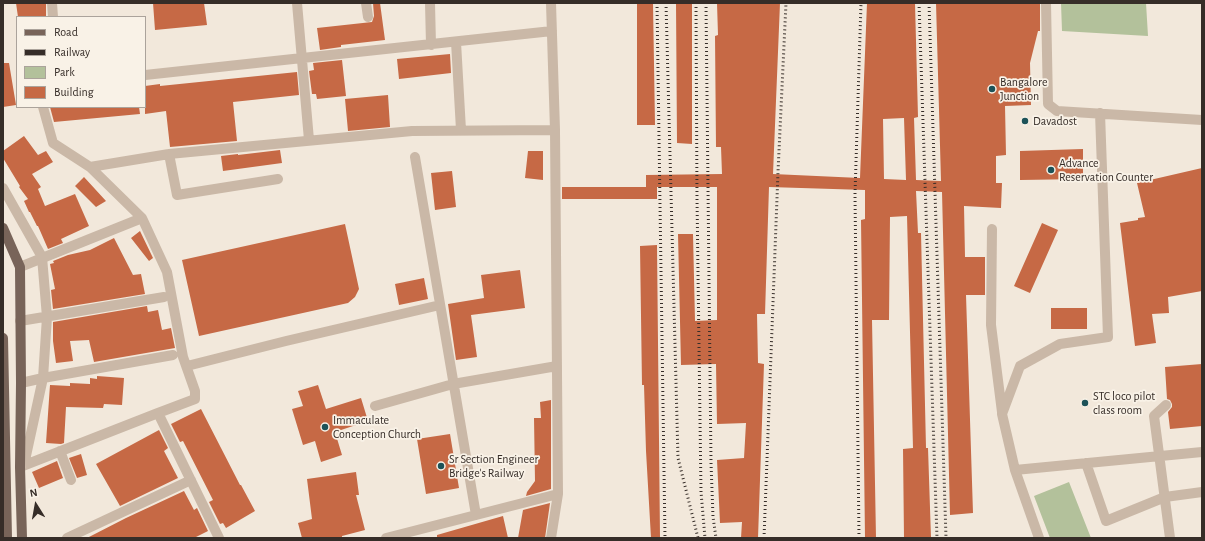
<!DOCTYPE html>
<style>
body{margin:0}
#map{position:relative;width:1205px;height:541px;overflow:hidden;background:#f2e8db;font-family:"Alegreya Sans",sans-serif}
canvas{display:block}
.frame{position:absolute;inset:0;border:4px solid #362d28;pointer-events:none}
.legend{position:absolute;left:16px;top:16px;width:130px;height:92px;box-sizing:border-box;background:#f9f2e7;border:1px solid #aba39b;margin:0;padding:5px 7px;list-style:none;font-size:12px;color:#362d28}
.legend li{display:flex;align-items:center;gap:8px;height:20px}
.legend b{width:20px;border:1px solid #aba39b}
.north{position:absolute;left:16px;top:485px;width:40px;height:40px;-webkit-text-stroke:3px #f9f2e7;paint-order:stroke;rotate:349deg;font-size:11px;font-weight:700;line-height:16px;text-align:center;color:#362d28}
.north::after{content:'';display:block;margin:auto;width:14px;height:18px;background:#362d28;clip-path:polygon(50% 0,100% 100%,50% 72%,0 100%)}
</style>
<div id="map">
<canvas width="1205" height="541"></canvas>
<div class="frame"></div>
<ul class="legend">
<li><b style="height:5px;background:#786459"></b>Road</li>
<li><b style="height:5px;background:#362d28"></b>Railway</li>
<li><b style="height:11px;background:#b3c19b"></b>Park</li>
<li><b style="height:11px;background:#c66945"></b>Building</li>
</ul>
<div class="north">N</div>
</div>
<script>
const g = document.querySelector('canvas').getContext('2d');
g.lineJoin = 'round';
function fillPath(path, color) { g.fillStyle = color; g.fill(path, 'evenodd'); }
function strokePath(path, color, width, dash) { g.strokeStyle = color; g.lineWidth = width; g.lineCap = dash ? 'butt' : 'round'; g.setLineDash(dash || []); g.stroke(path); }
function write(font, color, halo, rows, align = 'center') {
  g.font = font + ' "Alegreya Sans",sans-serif'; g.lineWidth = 3.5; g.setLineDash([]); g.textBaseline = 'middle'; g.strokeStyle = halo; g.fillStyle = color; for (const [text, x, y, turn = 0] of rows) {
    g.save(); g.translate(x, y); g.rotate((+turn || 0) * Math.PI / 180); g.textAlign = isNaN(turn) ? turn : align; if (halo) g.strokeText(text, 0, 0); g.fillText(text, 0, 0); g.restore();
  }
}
const green = new Path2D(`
 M1061 3H1146L1148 36 1062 31Z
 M1069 482 1091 538H1050L1034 496Z`);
const building = new Path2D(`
 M16 3H46V17H18Z
 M153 3H204L207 25 155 30Z
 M373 3H380L385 40 341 45V47L320 50 317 28 372 22 374 16Z
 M637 3H653L655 125H637Z
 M676 3H692V144L677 143Z
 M717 3H780L773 174 860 178 867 3H915L918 117 914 118 916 180 941 181 936 3H1040V31H1038L1030 63 1031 105 1005 106 1006 155 996 156V183H1002L1001 208 964 206 965 257H985V295H966L973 513 950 515 942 192 916 191 918 233H921L926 448H928L931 538H904L903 449 913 448 907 216 890 217 889 320H872L876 538H865L861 220 865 219V190L769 187 765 314H757L758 363 764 364 758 538H741L742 522 720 523 717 460 744 458 746 423 717 424 716 364 681 365 678 234H693L695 321 717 320V187H657V199H562V187H646V175L722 174 721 147H716L715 36 718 35ZM904 118 906 180 884 179 883 119Z
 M450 54 451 73 399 79 397 59Z
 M342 60 346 96 317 99 316 94H312L309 71 314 70 313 63Z
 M3 63H9L16 105 3 107Z
 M297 72 299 95 233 102 237 141 170 147 166 111 145 114V86L160 84V86Z
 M388 95 390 127 348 131 345 99Z
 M50 107H139L140 114 54 122Z
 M24 136 38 155 46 151 53 162 32 174 41 187 38 189 45 206 75 194 89 226 61 239 63 243 48 249 38 226H37L30 212H29L24 201 28 199 19 187 20 186 3 158V151Z
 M1083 149V179L1020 180V151Z
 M280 150 282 163 223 171 221 156 238 154V155Z
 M528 151H543V180L525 178Z
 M1202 168V291L1168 297 1169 313 1152 314 1156 343 1135 346 1120 223 1138 220V218L1145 217 1137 183Z
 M452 171 456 207 435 210 431 173Z
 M84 177 106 201 96 207 75 186Z
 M1042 223 1058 230 1030 293 1014 286Z
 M345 224 359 289 355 297 348 303 199 336 182 260Z
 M140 231 153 258 149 261 131 238Z
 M114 238 133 275 141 274 145 294 53 309 51 290 55 289 50 264 54 263 53 261 68 255 90 250Z
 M657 245 660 538H651L646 451 644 385H642L640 246Z
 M520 270 525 308 471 315 477 357 456 360 448 304 484 298 481 275Z
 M424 278 428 299 399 305 395 284Z
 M147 306 148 312 158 310 162 330 171 328 175 348 94 362 89 340 70 341 73 361 56 363 53 341V322Z
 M1051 308H1087V329H1051Z
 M1202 364V426L1170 429 1168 412 1172 407V404L1170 400 1167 399 1165 367Z
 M97 376 124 378 122 405 104 404 103 408 66 407 64 443 61 444 46 443 50 385 70 386V383L90 384V378L97 379Z
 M318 385 326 409 361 398 368 421 335 432 342 455 321 462 315 441 303 445 292 409 303 406 298 391Z
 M551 400V489L526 496 527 492 535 481 534 418H541L540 402Z
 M201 409 240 485H241L255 511 226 528 223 523 220 524 209 502 213 500 183 441 180 442 171 424Z
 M159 430 168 448 164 451 178 478 120 506 96 464Z
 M450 434 459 488 426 494 417 439Z
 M81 454 87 475 77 478 69 458Z
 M57 461 63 478 39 488 32 472Z
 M356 472 359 495H356L365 530 342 536V538H302L298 523 312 519 307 479Z
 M184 491 194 510 197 508 208 531 194 538H87L126 518Z
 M550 503 545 538H518L523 510Z
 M503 516 508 538H437V535Z`);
const minor = new Path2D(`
 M52 3 53 17
 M297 3 309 140
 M366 3 368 17
 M430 3 431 45
 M551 3 555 130 558 494 551 538
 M1046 3 1048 104 1057 111 1202 120
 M456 42 461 130
 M145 75 552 31
 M43 107 53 143 90 167 142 218 167 272 183 357 195 391V399L158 413
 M169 154 177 195 278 179
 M415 157 476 515
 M90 167 169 154 412 131 555 130
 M3 188 42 257 47 317 43 378 24 465
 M992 229 991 325 1002 412
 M20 267 142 218
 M20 321 164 297
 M187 366 286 341 440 305
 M21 383 43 378 173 355
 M1166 405 1154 416 1170 538
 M375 406 453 384 557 366
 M60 451 71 480
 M1086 463 1106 521 1165 497 1202 492
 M20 467 158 413 219 538
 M1015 470 1202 452
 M67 538 191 480
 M386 538 558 494
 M1039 538 1015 470 1002 414 1020 366 1060 344 1108 337 1100 113`);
const major = new Path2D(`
 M3 228 20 267 21 383 20 467 22 538
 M3 338 7 538`);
const rail = new Path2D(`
 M657 3 665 538
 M666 3 678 458 698 538
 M696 3 697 198 701 492 705 538
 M706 3 711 463 713 517 716 538
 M919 3 937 538
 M929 3 946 538
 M764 538 778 172 786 3
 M859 538 855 194 861 3`);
const markers = [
 [992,89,4,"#1d5258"],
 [1025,121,4,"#1d5258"],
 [1051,170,4,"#1d5258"],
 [1085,403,4,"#1d5258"],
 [325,427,4,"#1d5258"],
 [441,466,4,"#1d5258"]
];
const poiNames = [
 ["Bangalore",1000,82],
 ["Junction",1000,96],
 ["Davadost",1033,121],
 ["Advance",1059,163],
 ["Reservation Counter",1059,177],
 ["STC loco pilot",1093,396],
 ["class room",1093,410],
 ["Immaculate",333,420],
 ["Conception Church",333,434],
 ["Sr Section Engineer",449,459],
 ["Bridge's Railway",449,473]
];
fillPath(green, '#b3c19b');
fillPath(building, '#c66945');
strokePath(minor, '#cab8a7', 10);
strokePath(major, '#786459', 10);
strokePath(rail, '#362d28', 3, [1, 3]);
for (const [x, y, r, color] of markers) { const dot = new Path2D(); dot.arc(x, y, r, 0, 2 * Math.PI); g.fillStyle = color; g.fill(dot); strokePath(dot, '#f9f2e7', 1.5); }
write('12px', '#362d28', '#f9f2e7', poiNames, 'left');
</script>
